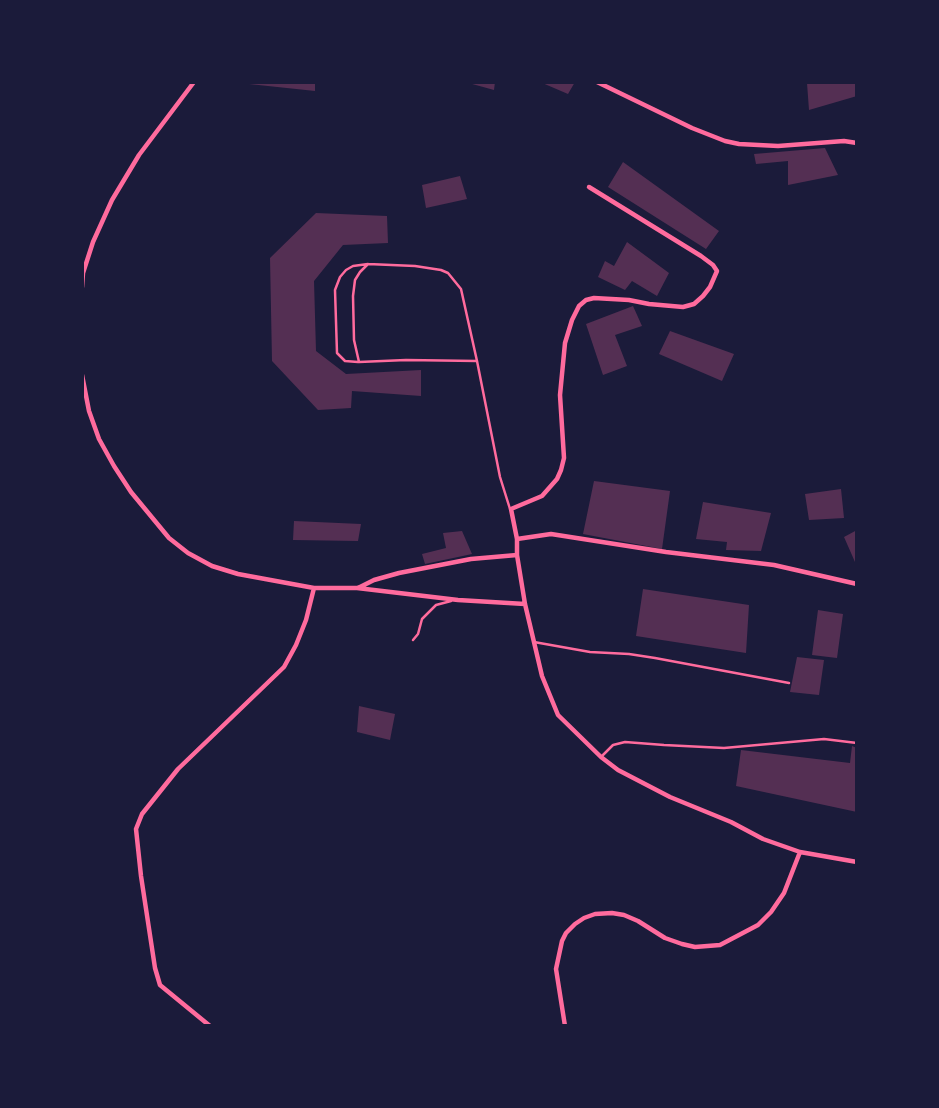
<!DOCTYPE html>
<style>
body{margin:0}
#map{position:relative;width:939px;height:1108px;overflow:hidden;background:#1b1b3a;font-family:"Titillium Web",sans-serif}
canvas{display:block}
.frame{position:absolute;inset:0;border:84px solid #1b1b3a;pointer-events:none}
</style>
<div id="map">
<canvas width="939" height="1108"></canvas>
<div class="frame"></div>
</div>
<script>
const context = document.querySelector('canvas').getContext('2d');
context.lineJoin = 'round';
function fillPath(path, color) {
  context.fillStyle = color;
  context.fill(path, 'evenodd');
}
function shape(rows) {
  const path = new Path2D();
  for (const r of rows) {
    path.moveTo(r[0], r[1]);
    for (let i = 2; i < r.length; i += 2) path.lineTo(r[i], r[i + 1]);
  }
  return path;
}
function trace(path, color, width, dash) {
  context.strokeStyle = color;
  context.lineWidth = width;
  context.lineCap = dash ? 'butt' : 'round';
  context.setLineDash(dash || []);
  context.stroke(path);
}
fillPath(shape([
 [249,82,315,82,315,91,249,84],
 [465,82,495,82,494,90],
 [540,82,575,82,568,94],
 [811,82,857,82,857,96,809,110,807,83],
 [825,148,838,175,788,185,788,161,756,164,754,154],
 [623,162,719,231,706,249,608,187],
 [460,176,467,199,426,208,422,185],
 [316,213,387,216,388,243,343,245,314,281,316,351,346,374,421,370,421,396,352,391,351,408,318,410,272,361,270,258],
 [627,242,669,273,657,296,632,281,625,290,598,277,605,261,614,266],
 [633,306,642,326,615,335,627,366,603,375,586,324],
 [670,331,734,354,722,381,659,354],
 [594,481,670,491,662,549,583,534],
 [841,489,844,518,809,520,805,494],
 [703,502,771,513,761,551,726,550,727,542,696,539],
 [294,521,361,524,358,541,293,540],
 [857,530,857,561,855,562,844,537],
 [462,531,472,554,425,564,422,554,446,548,443,533],
 [643,589,749,605,746,653,636,636],
 [818,610,843,614,837,658,812,655],
 [797,657,824,660,819,695,790,692],
 [359,706,395,714,390,740,357,732],
 [852,746,857,748,857,812,736,786,741,750,850,763]
]), '#542f53');
trace(shape([
 [477,361,406,360,359,362,354,340,353,296,355,280,360,272,368,264,415,266,441,270,448,273,461,289,477,361,500,477,510,509],
 [358,362,345,361,337,353,335,290,340,277,346,270,353,266,368,264],
 [413,640,418,634,422,619,436,605,451,601],
 [534,642,590,652,629,654,655,658,789,683],
 [601,757,613,745,625,742,664,745,724,748,824,739,857,743]
]), '#ff6b9d', 2.5);
trace(shape([
 [597,82,692,128,725,141,739,144,778,146,844,141,857,143],
 [589,187,701,256,713,265,717,271,710,287,703,296,694,304,683,307,649,304,629,300,594,298,586,300,579,306,572,320,565,343,560,395,564,458,561,470,557,479,542,496,511,509,517,539,517,555,525,604,542,676,558,715,601,757,618,770,670,797,731,822,763,839,800,852,857,862],
 [82,287,83,273,93,242,112,200,139,155,194,82],
 [82,375,89,411,99,439,114,466,131,492,169,538,188,553,212,566,238,574,314,588,357,588,458,600,525,604],
 [517,539,551,534,666,552,774,565,857,584],
 [358,588,374,580,399,573,471,559,517,555],
 [210,1026,160,985,155,968,141,876,136,829,142,814,178,769,284,667,296,645,306,620,314,588],
 [565,1026,556,969,562,941,566,933,575,924,584,918,595,914,612,913,624,915,638,921,665,938,682,944,695,947,720,945,758,925,771,912,784,893,800,852]
]), '#ff6b9d', 4.5);
</script>
